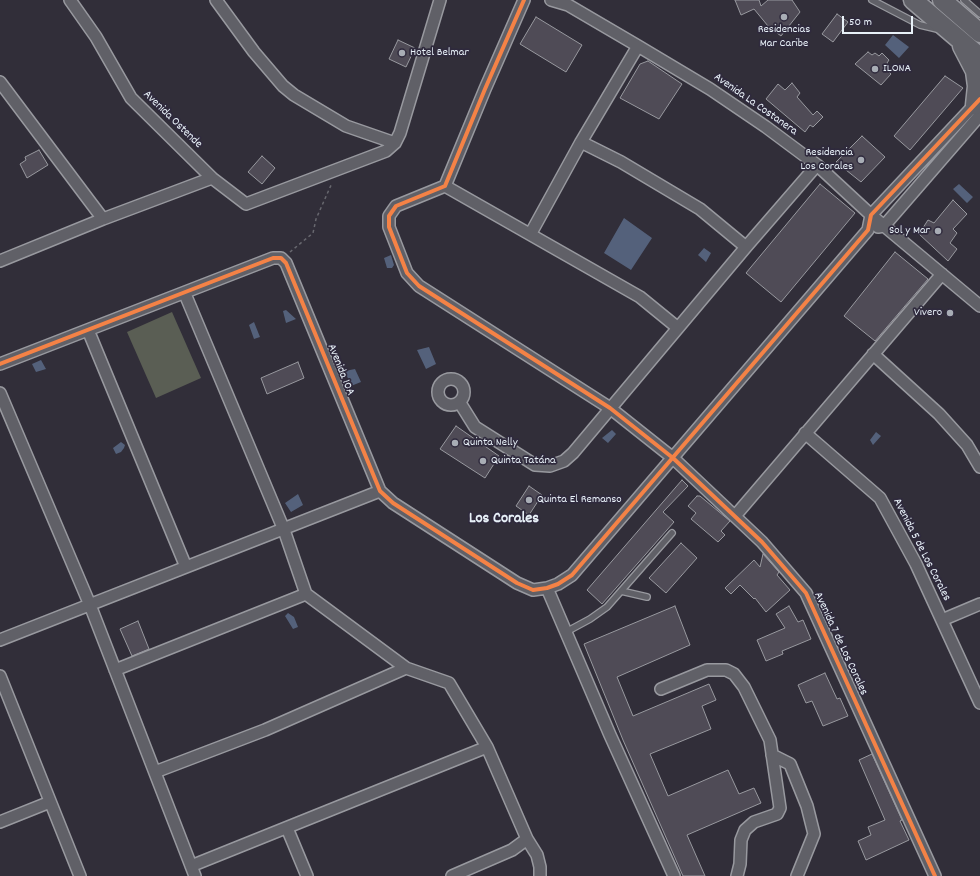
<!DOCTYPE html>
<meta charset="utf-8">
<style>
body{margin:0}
#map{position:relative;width:980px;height:876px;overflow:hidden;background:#312e39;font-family:Dekko,sans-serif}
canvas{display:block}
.scale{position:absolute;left:842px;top:16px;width:71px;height:18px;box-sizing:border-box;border:2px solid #e8f1f8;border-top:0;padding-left:5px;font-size:12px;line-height:14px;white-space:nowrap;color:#e8f1f8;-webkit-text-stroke:3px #2f2a3d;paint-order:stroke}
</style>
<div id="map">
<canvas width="980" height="876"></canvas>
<div class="scale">50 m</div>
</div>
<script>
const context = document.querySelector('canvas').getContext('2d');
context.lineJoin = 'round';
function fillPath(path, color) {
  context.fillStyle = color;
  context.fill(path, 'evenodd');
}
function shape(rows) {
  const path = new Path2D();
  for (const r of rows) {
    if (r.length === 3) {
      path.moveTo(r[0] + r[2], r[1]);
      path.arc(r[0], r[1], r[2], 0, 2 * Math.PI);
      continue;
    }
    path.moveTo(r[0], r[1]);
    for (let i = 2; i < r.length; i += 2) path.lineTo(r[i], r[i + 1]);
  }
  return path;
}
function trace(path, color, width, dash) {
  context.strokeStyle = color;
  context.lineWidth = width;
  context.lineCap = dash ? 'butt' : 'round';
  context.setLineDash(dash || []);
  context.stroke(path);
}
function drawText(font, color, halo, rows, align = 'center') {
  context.font = font + ' Dekko,sans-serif';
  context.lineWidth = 3.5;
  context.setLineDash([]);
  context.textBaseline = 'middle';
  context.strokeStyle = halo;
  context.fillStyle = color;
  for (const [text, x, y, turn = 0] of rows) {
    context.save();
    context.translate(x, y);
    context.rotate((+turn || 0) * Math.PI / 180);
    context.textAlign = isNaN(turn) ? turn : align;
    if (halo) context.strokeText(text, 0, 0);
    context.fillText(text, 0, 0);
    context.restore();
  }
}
fillPath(shape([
 [172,312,201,378,156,398,127,332]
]), '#5a5e54');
fillPath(shape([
 [893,35,909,47,899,58,885,45],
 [959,184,973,197,967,203,953,189],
 [624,218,652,238,631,270,604,253],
 [704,248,711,253,706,262,698,255],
 [391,255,394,265,392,268,387,268,384,258],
 [286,310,296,319,286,323,283,311],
 [254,322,260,337,254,339,249,325],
 [429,347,436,364,426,369,417,350],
 [41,360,46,369,36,372,32,364],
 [355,369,361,382,351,386,345,371],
 [612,430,616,434,608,443,602,438],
 [876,432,881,436,873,445,870,440],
 [121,442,125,445,124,448,121,452,116,454,113,448],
 [298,494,303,505,291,512,285,503],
 [288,613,294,617,298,627,293,629,285,616]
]), '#54617b');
const building = shape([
 [735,0,759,0,761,6,768,0,792,0,800,12,781,36,768,26,754,9,741,15,735,0],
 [837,14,848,22,833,42,822,34,837,14],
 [536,17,582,45,566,72,520,44,536,17],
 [398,40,415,48,406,67,389,59,398,40],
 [868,52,872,55,875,53,879,56,882,53,889,60,887,63,890,67,887,70,891,74,881,85,855,64,868,52],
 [648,61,682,84,659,119,620,98,640,64,648,61],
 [945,76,963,88,910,150,894,136,945,76],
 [792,83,800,93,797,97,813,115,817,111,823,117,813,127,810,125,805,132,766,99,778,84,785,90,792,83],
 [862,136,885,157,861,182,836,162,862,136],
 [39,150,48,165,27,178,20,164,26,160,25,157,39,150],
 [262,156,275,168,262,184,248,172,262,156],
 [820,184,855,213,781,302,746,273,820,184],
 [953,200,967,214,953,229,957,233,950,243,957,249,948,261,919,234,928,220,934,223,953,200],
 [895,252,928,279,875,341,844,316,895,252],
 [298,362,304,378,267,394,261,378,298,362],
 [456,426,499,456,485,478,440,449,456,426],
 [682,480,688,486,663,512,674,522,602,604,587,590,682,480],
 [529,486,542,495,529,515,516,506,529,486],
 [697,496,700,496,730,521,721,531,725,535,718,542,691,519,696,513,688,506,697,496],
 [681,543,697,558,666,593,649,578,681,543],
 [763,554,779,572,777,575,790,590,766,612,755,598,754,599,740,585,731,594,725,588,754,560,760,567,763,554],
 [675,606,690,645,617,677,633,716,709,684,716,700,702,706,711,729,650,754,668,796,728,770,739,794,754,788,761,803,687,835,705,876,683,876,623,740,584,644,675,606],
 [789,606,798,622,803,620,811,639,782,651,783,654,766,661,757,640,785,628,776,614,789,606],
 [138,621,149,649,132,656,120,629,138,621],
 [825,673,837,699,840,698,848,716,823,726,812,701,806,703,798,685,825,673],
 [872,754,902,820,900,821,909,840,866,860,858,841,871,835,868,827,885,820,859,760,872,754]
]);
fillPath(building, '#4f4b56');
trace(building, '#98999f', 1);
const service = shape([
 [872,0,920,25,937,29],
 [964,0,980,14],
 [621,591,647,597],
 [566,632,590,619,607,607,672,533]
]);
const minor = shape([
 [70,0,96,37,131,98,212,178,246,204,386,151,395,143,400,133,440,0],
 [216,0,254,52,283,86,294,95,346,126,395,143],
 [524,0,485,89,445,186,396,206,389,216,389,227,407,273,419,286,610,408,673,458,762,542,806,593,935,876],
 [551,0,568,5,638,46,710,89,766,127,817,165,871,215,980,306],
 [0,82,103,219],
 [581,142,621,162,700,209,746,247],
 [445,186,640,297,678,328],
 [878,227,884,226,980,115],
 [531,233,581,142,638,46],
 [0,261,103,219,212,178],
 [185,294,284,530,306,594,406,668,449,683,487,747,527,839,512,850,452,876],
 [88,330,186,567],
 [873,354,939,414,967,445,980,467],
 [0,364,273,258,281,258,286,263,380,491,393,503,517,583,533,590,547,588,558,584,572,575,868,230,871,215,979,100],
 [451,392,13],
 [0,393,90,605,195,876],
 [460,403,475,427,535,465,550,466,564,461,573,453,746,247,817,165],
 [805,433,880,498,916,564,980,703],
 [735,516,942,274],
 [547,588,610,735,674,876],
 [942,620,980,604],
 [0,640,380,491],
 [115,670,306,594],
 [0,676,80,876],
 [661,689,707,670,726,670,734,674,744,687,770,740,780,808,777,814,754,822,745,830,741,840,740,864,737,876],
 [772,755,790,764,807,806,814,834,797,876],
 [155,772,265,730,406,668],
 [0,822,50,802],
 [287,828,307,876],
 [527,839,537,855,540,867,540,876],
 [191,866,487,747]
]);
const primary = shape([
 [913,0,980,57],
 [942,0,980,33],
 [962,46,975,71,977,86,975,105]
]);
trace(service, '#98999f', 8);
trace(minor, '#98999f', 14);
trace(primary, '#98999f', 21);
trace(shape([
 [290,252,313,233,316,219,332,183]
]), '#68686f', 1.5, [3, 3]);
trace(service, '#606067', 5.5);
trace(minor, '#606067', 11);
trace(primary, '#606067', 18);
trace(shape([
 [524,0,485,89,445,186,396,206,389,216,389,227,407,273,419,286,610,408,673,458,762,542,806,593,935,876],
 [0,364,273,258,281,258,286,263,380,491,393,503,517,583,533,590,547,588,558,584,572,575,868,230,871,215,980,99]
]), '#f48246', 4);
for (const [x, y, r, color] of [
 [784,17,4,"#a8adb5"],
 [402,53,4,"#a8adb5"],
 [875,69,4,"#a8adb5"],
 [861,160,4,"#a8adb5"],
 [938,231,4,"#a8adb5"],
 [950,313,4,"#a8adb5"],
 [455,443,4,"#a8adb5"],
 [483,461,4,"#a8adb5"],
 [529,500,4,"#a8adb5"]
]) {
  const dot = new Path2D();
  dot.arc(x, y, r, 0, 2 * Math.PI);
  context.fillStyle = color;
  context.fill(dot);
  trace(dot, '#2f2a3d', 1.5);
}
drawText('12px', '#e8f1f8', '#2f2a3d', [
 ["Residencias",784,30,"center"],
 ["Mar Caribe",784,44,"center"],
 ["Hotel Belmar",410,53],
 ["ILONA",883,69],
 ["Residencia",853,153,"right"],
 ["Los Corales",853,167,"right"],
 ["Sol y Mar",930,231,"right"],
 ["Vivero",942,313,"right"],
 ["Quinta Nelly",463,443],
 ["Quinta Tatána",491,461],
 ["Quinta El Remanso",537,500]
], 'left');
drawText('12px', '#e8f1f8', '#2f2a3d', [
 ["Avenida La Costanera",755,105,35],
 ["Avenida Ostende",172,120,44],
 ["Avenida 10A",340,370,68],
 ["Avenida 5 de Los Corales",921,550,63],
 ["Avenida 7 de Los Corales",840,644,65]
]);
drawText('bold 16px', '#e8f1f8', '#2f2a3d', [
 ["Los Corales",504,520]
]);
</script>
